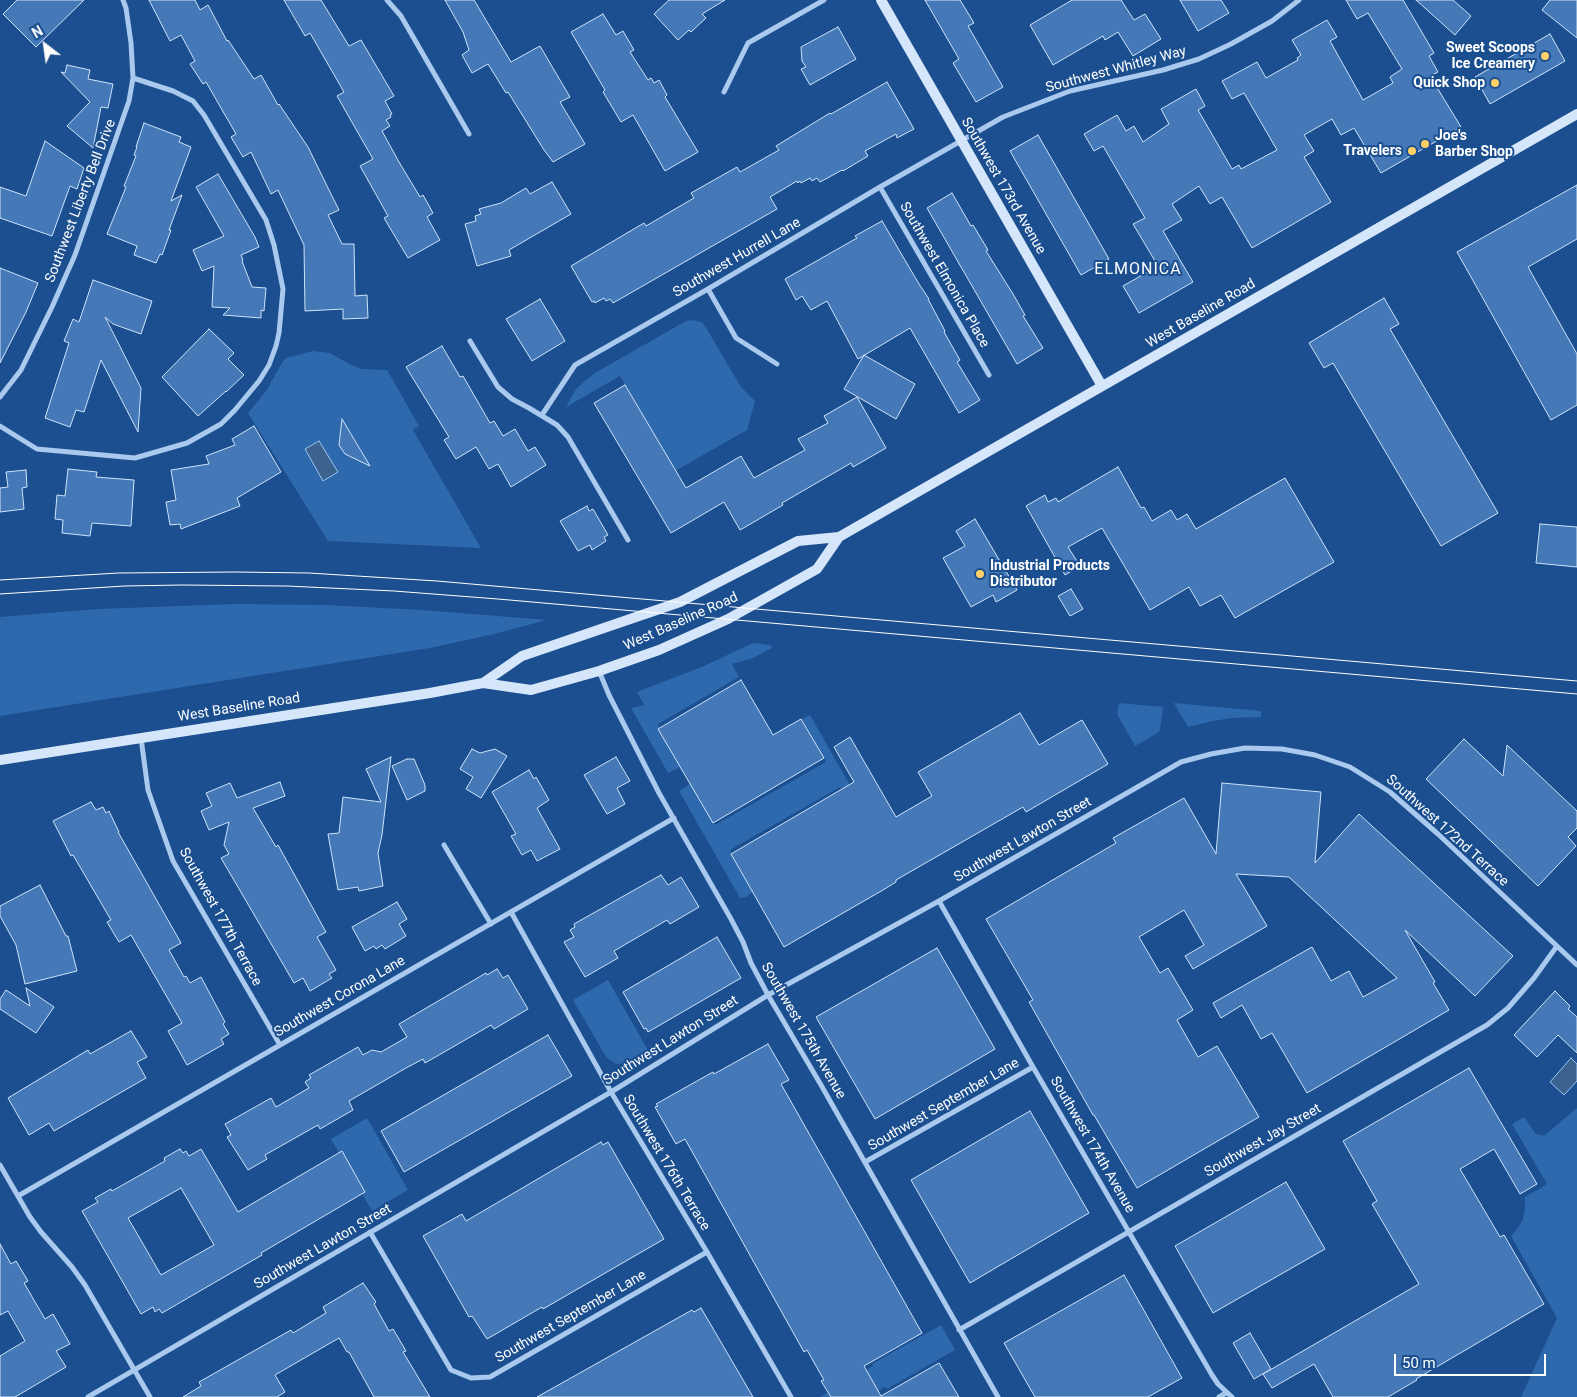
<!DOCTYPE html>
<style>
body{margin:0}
#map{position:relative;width:1577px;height:1397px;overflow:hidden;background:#1b4f8f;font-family:Roboto,sans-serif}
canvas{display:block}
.north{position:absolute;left:20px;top:20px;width:50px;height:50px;-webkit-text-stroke:4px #1b4f8f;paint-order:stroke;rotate:330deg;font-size:14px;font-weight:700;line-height:20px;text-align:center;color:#fff}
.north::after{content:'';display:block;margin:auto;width:18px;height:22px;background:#fff;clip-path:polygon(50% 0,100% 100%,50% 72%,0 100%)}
.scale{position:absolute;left:1394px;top:1354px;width:152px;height:22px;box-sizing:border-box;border:2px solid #fff;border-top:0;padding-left:6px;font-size:15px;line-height:18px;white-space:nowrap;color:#fff;-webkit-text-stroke:4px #1b4f8f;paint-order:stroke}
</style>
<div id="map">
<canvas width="1577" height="1397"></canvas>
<div class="north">N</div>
<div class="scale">50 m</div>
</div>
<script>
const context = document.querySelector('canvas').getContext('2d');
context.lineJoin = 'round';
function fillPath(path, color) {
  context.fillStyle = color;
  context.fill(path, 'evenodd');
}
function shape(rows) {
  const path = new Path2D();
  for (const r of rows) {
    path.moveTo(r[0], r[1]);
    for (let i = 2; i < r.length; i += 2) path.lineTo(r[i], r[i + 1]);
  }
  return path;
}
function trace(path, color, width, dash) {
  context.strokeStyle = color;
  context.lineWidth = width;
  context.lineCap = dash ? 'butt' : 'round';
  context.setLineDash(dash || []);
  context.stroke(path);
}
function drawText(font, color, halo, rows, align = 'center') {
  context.font = font + ' Roboto,sans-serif';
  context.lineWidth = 4;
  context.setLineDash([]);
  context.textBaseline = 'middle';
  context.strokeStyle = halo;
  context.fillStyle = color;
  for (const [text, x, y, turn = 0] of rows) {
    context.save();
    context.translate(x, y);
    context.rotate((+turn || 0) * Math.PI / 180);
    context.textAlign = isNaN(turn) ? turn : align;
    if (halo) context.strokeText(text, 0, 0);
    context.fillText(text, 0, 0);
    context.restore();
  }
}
fillPath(shape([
 [691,320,702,322,705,326,741,387,755,401,747,430,675,471,620,376,566,407,576,389,585,381,595,373,686,321],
 [313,351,330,353,351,365,361,369,387,370,419,426,413,430,481,548,328,541,248,413,266,391,283,361,286,358],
 [235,604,324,605,423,610,547,620,494,634,430,648,0,716,0,617,98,609],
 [753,643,771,645,772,648,753,658,732,664,739,677,658,724,682,766,668,773,631,708,644,705,637,692,704,666],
 [1119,703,1163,707,1160,730,1158,733,1135,746,1117,714],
 [1174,703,1261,711,1261,717,1232,718,1213,721,1188,727],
 [810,715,872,824,865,829,840,787,730,850,753,892,746,897,740,898,679,791,691,783,715,825,826,762,802,719],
 [608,980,649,1052,629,1063,616,1064,606,1057,573,1000],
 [1577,1108,1577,1397,1521,1397,1557,1318,1511,1236,1518,1228,1523,1219,1525,1208,1525,1197,1547,1184,1512,1124,1524,1117,1536,1134,1544,1136],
 [367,1118,408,1190,372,1211,331,1139],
 [941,1325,955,1350,887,1389,885,1387,867,1397,820,1397,873,1366,872,1364]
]), '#2e69ad');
const water = shape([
 [319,441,338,472,323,481,305,449,319,441],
 [1571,1058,1577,1064,1577,1081,1564,1095,1550,1082,1571,1058]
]);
fillPath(water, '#3c6290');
trace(water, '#9cc4f0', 1);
const building = shape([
 [17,0,84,0,36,47,3,14,17,0],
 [149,0,195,0,200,10,208,5,227,41,228,40,254,79,261,75,278,105,279,104,308,147,328,188,339,210,328,215,342,244,354,244,355,296,367,295,368,318,343,319,343,309,305,311,304,245,278,190,271,194,251,152,243,157,231,137,236,134,206,82,203,84,190,64,195,61,181,35,170,41,149,0],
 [284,0,321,0,349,46,361,40,394,96,385,101,392,114,390,115,391,117,386,120,390,126,382,131,399,162,420,197,423,195,433,213,427,217,440,240,408,258,384,218,388,216,360,166,373,159,337,96,344,92,310,33,305,36,284,0],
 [445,0,474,0,511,62,540,46,570,97,560,102,585,144,553,162,544,150,508,92,506,93,488,64,472,73,462,55,469,50,463,32,445,0],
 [669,0,725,0,702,14,706,18,691,32,689,30,678,40,654,14,669,0],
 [925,0,960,0,974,23,968,26,1003,87,976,102,953,63,959,59,925,0],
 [1072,0,1121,0,1134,20,1145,14,1161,39,1133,56,1118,32,1105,40,1103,36,1053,65,1030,25,1072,0],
 [1180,0,1221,0,1229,13,1198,31,1180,0],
 [1346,0,1403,0,1434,53,1429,56,1438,72,1430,76,1461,127,1381,173,1354,128,1341,135,1332,119,1304,135,1314,151,1304,157,1331,202,1252,248,1222,197,1210,204,1199,186,1172,204,1182,220,1163,231,1193,282,1139,313,1123,286,1158,266,1133,224,1145,218,1103,146,1094,151,1084,134,1117,115,1126,131,1134,126,1143,142,1169,124,1161,109,1196,89,1205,106,1198,110,1232,169,1239,165,1241,169,1277,150,1244,93,1232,99,1222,81,1257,62,1266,78,1298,60,1297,58,1301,55,1292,40,1327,20,1337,37,1330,41,1363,100,1393,83,1390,77,1402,69,1368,13,1357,19,1346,0],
 [1416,0,1453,0,1471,16,1455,35,1416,0],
 [1550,0,1577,0,1577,38,1542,10,1550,0],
 [603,14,616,35,623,31,634,50,630,52,648,80,651,78,654,83,659,80,667,95,665,97,698,152,665,171,633,115,621,122,603,92,605,90,571,32,603,14],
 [838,27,856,59,810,85,801,69,806,67,802,61,801,47,838,27],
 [1550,34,1565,61,1490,104,1475,77,1550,34],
 [67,65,90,70,88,79,113,84,108,108,101,107,93,148,67,126,90,102,61,72,65,73,67,65],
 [887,82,914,129,897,138,896,134,865,151,868,156,843,171,842,170,820,182,817,178,812,181,810,178,801,183,800,181,798,183,797,181,770,197,777,209,613,303,610,299,606,301,604,298,595,303,594,301,592,302,571,266,644,223,646,226,694,198,691,193,737,167,740,172,779,150,776,146,830,113,831,114,887,82],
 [144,123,181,137,179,142,191,147,171,201,182,195,169,230,171,230,162,255,160,254,156,263,134,255,137,246,107,234,126,187,124,186,136,156,134,155,137,147,136,147,144,123],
 [1038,135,1109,259,1081,275,1010,151,1038,135],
 [45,141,84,168,77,189,70,186,52,236,0,218,0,187,26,196,45,141],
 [218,174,255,237,259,247,241,255,243,260,242,261,252,287,266,288,264,311,261,310,261,318,223,315,230,308,212,307,214,266,202,271,193,250,224,236,196,187,218,174],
 [552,182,571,214,509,250,511,256,477,266,465,224,476,221,475,216,481,214,479,209,501,203,526,188,530,194,552,182],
 [1577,185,1577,239,1528,267,1577,354,1577,405,1551,420,1457,252,1577,185],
 [952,193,971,226,973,225,988,250,986,251,1013,294,1025,315,1023,316,1043,348,1017,364,927,208,952,193],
 [882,221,919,284,929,299,928,299,945,331,944,332,960,360,957,362,980,400,959,413,910,328,858,359,827,301,811,310,802,296,796,300,785,279,857,238,855,236,882,221],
 [0,268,38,283,26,312,0,363,0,268],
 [93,280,152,301,141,334,113,324,105,317,141,388,138,432,101,360,84,412,76,410,70,427,45,418,69,343,64,341,73,319,79,322,93,280],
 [1384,298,1399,324,1390,329,1498,513,1441,546,1333,363,1324,368,1309,343,1384,298],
 [540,299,565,341,532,361,506,319,540,299],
 [209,329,234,353,228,359,244,375,226,392,226,391,198,416,162,377,209,329],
 [442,346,460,377,463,376,490,423,494,421,503,436,515,429,528,451,535,447,546,465,511,487,498,464,489,469,476,447,456,459,444,440,449,437,406,367,442,346],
 [864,355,915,384,896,419,844,389,864,355],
 [625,385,686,488,741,456,754,478,805,450,798,439,828,423,824,416,857,397,886,448,853,467,851,463,782,503,783,505,740,530,724,502,671,533,594,403,625,385],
 [342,419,370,466,345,454,339,445,342,419],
 [254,426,281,472,237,498,240,506,181,529,180,524,170,525,166,502,176,500,171,470,209,464,206,456,235,445,232,439,254,426],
 [1118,467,1141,508,1144,507,1152,521,1171,510,1177,520,1187,514,1196,529,1285,478,1334,562,1235,618,1221,595,1200,606,1189,587,1150,610,1102,528,1068,547,1080,566,1065,575,1026,506,1045,495,1048,502,1056,498,1058,502,1118,467],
 [68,469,97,472,96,477,134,480,131,526,92,523,90,536,62,533,63,520,55,519,57,495,65,496,68,469],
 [26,470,27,487,22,488,24,509,0,512,0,488,8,487,6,472,26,470],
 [587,506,589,511,593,509,608,535,604,537,606,541,592,550,590,545,578,551,560,521,587,506],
 [975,519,1017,590,996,602,993,595,971,607,943,558,965,546,956,531,975,519],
 [1540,524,1577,527,1577,567,1536,563,1540,524],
 [1071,589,1083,609,1070,616,1058,596,1071,589],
 [741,680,773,735,801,719,824,758,713,823,658,729,741,680],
 [1020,713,1039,745,1082,720,1108,764,1026,812,1023,807,896,880,896,882,883,890,784,947,731,854,854,782,834,747,850,737,896,817,932,796,918,772,1020,713],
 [1464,739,1503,776,1507,745,1577,811,1577,828,1568,837,1576,846,1538,886,1426,779,1464,739],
 [472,749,480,753,495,749,507,756,481,798,466,789,473,777,460,769,472,749],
 [391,757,382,835,378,853,383,886,359,891,358,887,338,890,328,834,339,833,343,797,381,802,366,769,391,757],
 [616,757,630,781,617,788,625,804,607,814,584,775,616,757],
 [407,759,414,759,425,785,425,791,407,800,392,766,407,759],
 [529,770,534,779,536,777,549,800,537,808,560,849,537,861,531,850,522,855,511,836,516,834,492,792,529,770],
 [280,782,285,796,253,808,276,847,278,845,326,932,317,937,336,970,329,974,332,978,310,991,303,978,294,983,221,858,229,854,224,845,229,822,209,830,201,811,212,806,206,793,230,783,237,798,280,782],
 [1222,783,1321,792,1315,863,1359,814,1513,956,1475,996,1405,930,1435,982,1433,983,1449,1010,1307,1093,1272,1033,1261,1039,1242,1005,1221,1018,1213,1003,1312,947,1331,981,1349,971,1363,997,1397,978,1289,877,1236,874,1267,926,1193,969,1185,956,1204,945,1184,910,1139,937,1160,973,1168,968,1193,1010,1177,1020,1198,1057,1217,1046,1259,1117,1137,1188,1094,1115,1093,1115,1029,1002,1033,1000,986,919,1116,843,1113,838,1184,798,1216,854,1222,783],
 [91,802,96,810,103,807,106,813,109,811,119,832,118,832,181,943,169,950,184,977,186,976,190,983,201,977,225,1022,223,1024,229,1034,221,1039,224,1044,187,1065,168,1031,182,1023,131,935,119,942,107,922,111,920,73,855,71,856,53,821,91,802],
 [661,875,668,885,681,877,699,907,670,924,667,920,614,951,618,958,585,977,564,942,574,937,570,930,575,927,574,924,661,875],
 [40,885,66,936,68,936,77,971,25,984,16,945,0,916,0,906,40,885],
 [397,902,407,919,399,924,406,936,385,949,382,945,376,949,374,946,365,951,352,927,397,902],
 [717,937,741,978,648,1032,646,1028,644,1029,623,992,717,937],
 [937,948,995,1049,875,1119,816,1017,937,948],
 [497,969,503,978,508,975,528,1009,494,1029,491,1025,425,1063,423,1059,406,1068,349,1101,353,1110,320,1129,318,1125,265,1155,267,1159,248,1170,227,1137,231,1135,225,1124,271,1098,276,1107,309,1088,305,1082,311,1078,309,1075,358,1047,363,1055,372,1050,381,1052,407,1037,399,1024,486,973,487,975,497,969],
 [26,988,54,1007,36,1033,0,1009,0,999,6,990,30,1006,26,988],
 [1555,991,1570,1006,1568,1009,1577,1017,1577,1053,1558,1035,1537,1057,1514,1035,1555,991],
 [131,1031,147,1057,137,1062,146,1078,54,1131,49,1123,29,1135,8,1098,88,1050,90,1054,131,1031],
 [548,1035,572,1076,404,1172,381,1131,548,1035],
 [768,1044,789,1080,781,1084,922,1333,864,1366,881,1396,939,1363,959,1397,831,1397,821,1381,824,1380,807,1350,804,1352,685,1139,676,1144,655,1107,658,1106,656,1104,713,1072,714,1074,768,1044],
 [1469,1068,1537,1184,1520,1194,1494,1149,1460,1169,1500,1237,1504,1235,1544,1304,1416,1379,1417,1380,1388,1397,1333,1397,1314,1364,1272,1388,1263,1374,1419,1284,1372,1204,1377,1201,1343,1141,1469,1068],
 [1030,1111,1089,1213,970,1283,911,1180,1030,1111],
 [601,1142,603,1145,608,1142,664,1239,543,1309,542,1307,487,1339,472,1316,469,1317,423,1236,462,1214,466,1221,601,1142],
 [180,1149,183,1153,186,1151,189,1156,201,1149,238,1212,342,1151,365,1192,261,1253,262,1255,162,1313,159,1309,155,1312,153,1307,141,1314,82,1211,98,1202,95,1198,111,1189,112,1191,165,1161,164,1158,180,1149],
 [181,1188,214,1245,161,1275,128,1218,181,1188],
 [1286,1182,1325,1249,1213,1313,1175,1246,1286,1182],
 [0,1244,11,1264,16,1261,28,1281,24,1283,45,1319,53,1314,70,1344,56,1351,66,1367,15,1397,0,1397,0,1356,25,1341,8,1311,0,1315,0,1244],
 [1124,1275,1182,1378,1148,1397,1035,1397,1004,1343,1124,1275],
 [363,1283,376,1302,374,1304,389,1331,393,1329,406,1351,403,1352,430,1397,374,1397,349,1352,347,1352,339,1338,275,1375,285,1392,277,1397,183,1397,201,1386,199,1382,291,1330,293,1333,326,1313,323,1307,363,1283],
 [701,1308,753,1397,537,1397,692,1310,694,1312,701,1308],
 [1250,1333,1271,1369,1254,1379,1233,1343,1250,1333]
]);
fillPath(building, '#4478b7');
trace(building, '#cfe3fa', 1);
trace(shape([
 [387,0,401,16,469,134],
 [724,92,748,43,824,0],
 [880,187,989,375],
 [708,289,736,338,777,364],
 [470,341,498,387,512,399,529,408,557,425,568,437,628,540],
 [0,397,21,370,52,307,75,255,129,101,133,78,131,43,126,8,123,0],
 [542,415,575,365,708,289,880,187,1003,117,1070,91,1163,70,1199,59,1231,44,1272,21,1299,0],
 [0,426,37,449,135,458,187,443,221,424,235,410,259,381,269,365,276,346,279,333,283,289,274,245,266,220,204,115,193,101,173,91,133,78],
 [599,671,609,695,659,793,731,919,743,942,751,963,768,995,821,1085,998,1397],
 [141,738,148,790,173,861,280,1045],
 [444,845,491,924],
 [939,901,1033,1067,1212,1375,1218,1384,1232,1397],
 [511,912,611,1092,707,1252,791,1397],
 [865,1162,1033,1067],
 [0,1165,30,1217,41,1232,72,1267,85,1285,150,1397],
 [18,1196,674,818],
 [370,1232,451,1370,471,1378,490,1377,707,1252],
 [959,1330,1487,1025,1508,1008,1534,978,1557,946],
 [88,1397,611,1092,768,995,939,901,1181,762,1211,754,1245,748,1282,749,1315,755,1350,767,1390,792,1438,834,1577,965],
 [1219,1397,1226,1393]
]), '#a9c9ee', 5);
trace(shape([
 [881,0,1102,386],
 [483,683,522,656,680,602,798,541,839,537,1577,114],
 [0,760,430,693,483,683,531,690,599,671,659,650,728,619,817,569,839,537]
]), '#d6e6fa', 10);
trace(shape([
 [0,580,118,573,235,572,309,573,437,581,1577,681],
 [0,594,124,586,182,585,287,586,394,591,498,599,1577,694]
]), '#fff', 1);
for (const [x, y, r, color] of [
 [1545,56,5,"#ffd166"],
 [1495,83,5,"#ffd166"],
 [1425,144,5,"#ffd166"],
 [1412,151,5,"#ffd166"],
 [980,574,5,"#ffd166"]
]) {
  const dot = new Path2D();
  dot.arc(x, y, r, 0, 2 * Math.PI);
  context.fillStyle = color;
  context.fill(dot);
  trace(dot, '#1b4f8f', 2);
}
drawText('bold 14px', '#fff', '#1b4f8f', [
 ["Sweet Scoops",1535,48],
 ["Ice Creamery",1535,64],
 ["Quick Shop",1485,83],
 ["Joe's",1435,136,"left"],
 ["Barber Shop",1435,152,"left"],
 ["Travelers",1402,151],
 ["Industrial Products",990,566,"left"],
 ["Distributor",990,582,"left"]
], 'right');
drawText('14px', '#fff', '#1b4f8f', [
 ["Southwest Whitley Way",1116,70,-15],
 ["Southwest 173rd Avenue",1003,186,60],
 ["Southwest Liberty Bell Drive",81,201,-69],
 ["Southwest Hurrell Lane",737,258,-30],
 ["Southwest Elmonica Place",944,275,60],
 ["West Baseline Road",1201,314,-30],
 ["West Baseline Road",681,622,-24],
 ["West Baseline Road",239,708,-9],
 ["Southwest 172nd Terrace",1447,831,42],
 ["Southwest Lawton Street",1023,840,-30],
 ["Southwest 177th Terrace",220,917,61],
 ["Southwest Corona Lane",340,997,-30],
 ["Southwest 175th Avenue",803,1031,60],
 ["Southwest Lawton Street",671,1041,-32],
 ["Southwest September Lane",944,1105,-30],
 ["Southwest Jay Street",1263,1141,-30],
 ["Southwest 174th Avenue",1092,1145,60],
 ["Southwest 176th Terrace",666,1163,59],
 ["Southwest Lawton Street",323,1247,-30],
 ["Southwest September Lane",571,1317,-30]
]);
context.letterSpacing = '1px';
drawText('16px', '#fff', '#1b4f8f', [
 ["ELMONICA",1138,270]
]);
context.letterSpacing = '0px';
</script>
